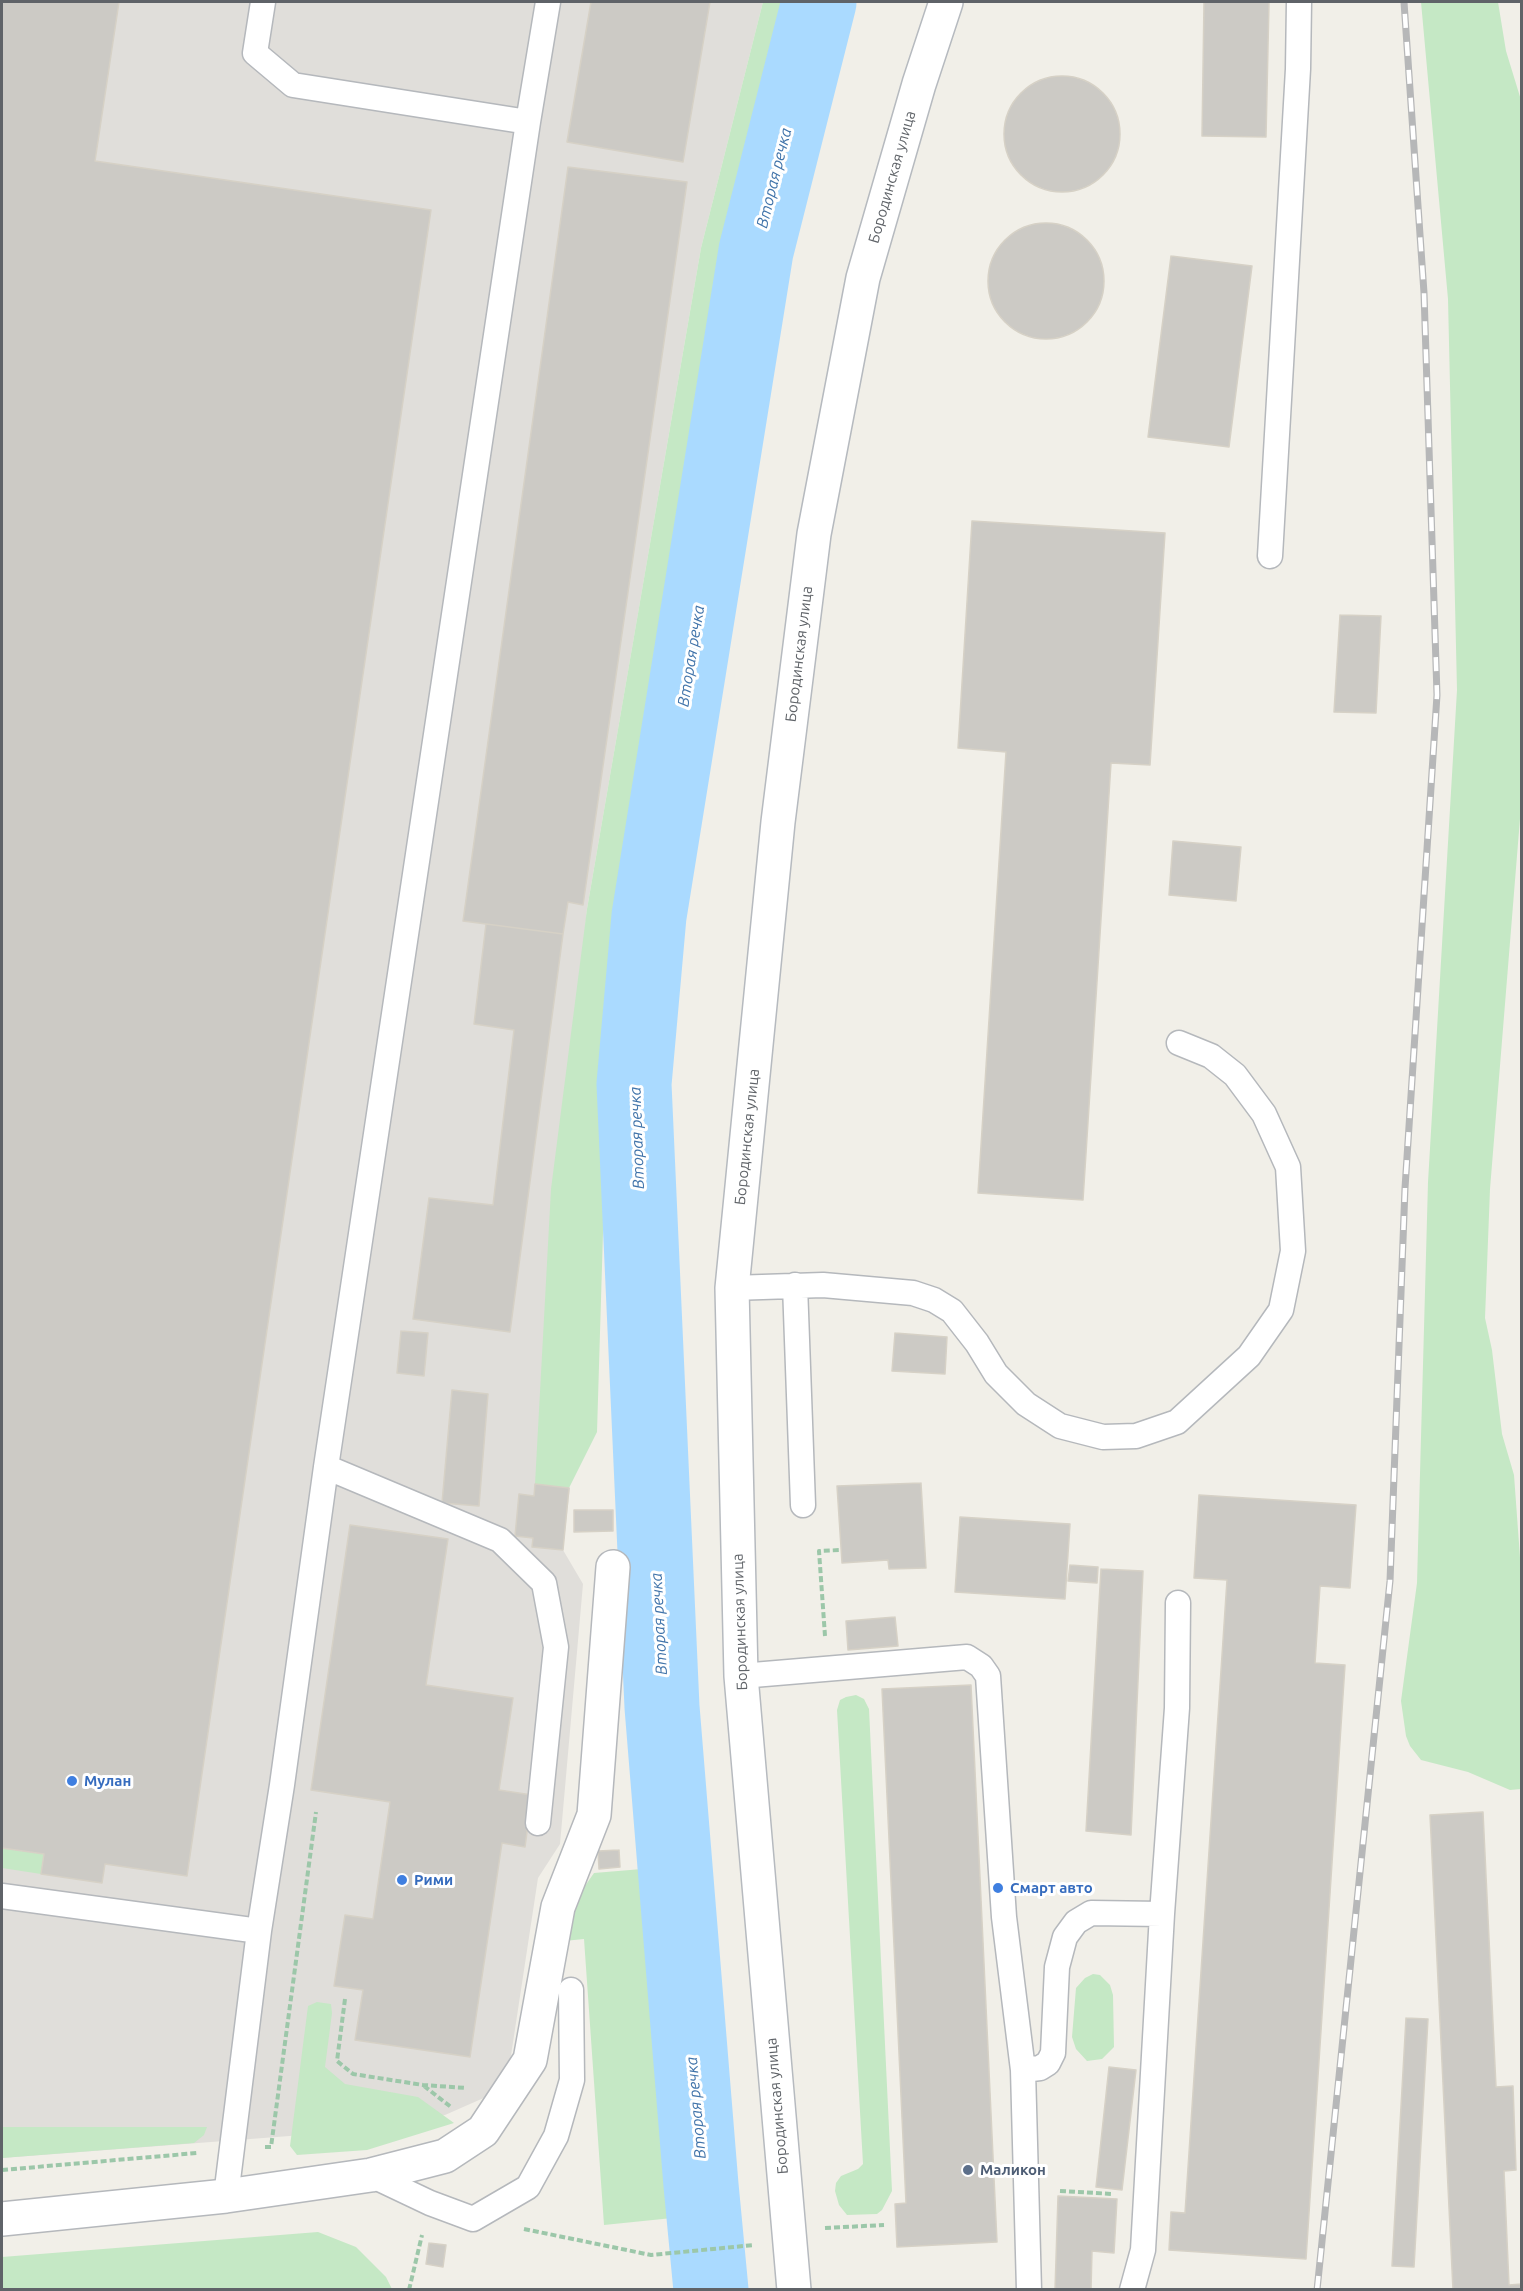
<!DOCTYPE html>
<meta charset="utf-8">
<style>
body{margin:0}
#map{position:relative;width:1523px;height:2291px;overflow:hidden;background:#f1efe8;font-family:Ubuntu,sans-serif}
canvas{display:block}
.frame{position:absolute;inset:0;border:3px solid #5f6368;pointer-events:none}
</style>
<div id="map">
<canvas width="1523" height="2291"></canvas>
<div class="frame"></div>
</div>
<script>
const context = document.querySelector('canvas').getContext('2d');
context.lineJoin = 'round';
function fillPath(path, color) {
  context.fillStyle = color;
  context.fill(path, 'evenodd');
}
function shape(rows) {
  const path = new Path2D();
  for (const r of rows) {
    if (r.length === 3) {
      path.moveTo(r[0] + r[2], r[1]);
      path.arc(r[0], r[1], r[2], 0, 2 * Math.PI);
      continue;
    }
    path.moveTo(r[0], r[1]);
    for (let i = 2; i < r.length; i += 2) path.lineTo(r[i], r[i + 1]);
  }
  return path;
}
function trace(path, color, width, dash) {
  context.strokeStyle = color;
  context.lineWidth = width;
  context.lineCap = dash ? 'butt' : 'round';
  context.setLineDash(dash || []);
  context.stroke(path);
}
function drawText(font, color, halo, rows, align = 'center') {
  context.font = font + ' Ubuntu,sans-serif';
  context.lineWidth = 6;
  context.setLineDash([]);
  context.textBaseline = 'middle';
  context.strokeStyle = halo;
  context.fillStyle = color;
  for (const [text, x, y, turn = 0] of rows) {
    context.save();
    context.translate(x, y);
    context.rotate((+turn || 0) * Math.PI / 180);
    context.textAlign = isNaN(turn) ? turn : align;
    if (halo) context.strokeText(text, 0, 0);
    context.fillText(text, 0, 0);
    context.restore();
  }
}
fillPath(shape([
 [2,2,763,2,701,248,587,909,536,1484,570,1488,563,1550,583,1584,560,1844,538,1878,510,2062,495,2093,445,2115,394,2128,2,2158]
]), '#e0deda');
fillPath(shape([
 [763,2,793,2,733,235,624,920,607,1100,597,1432,569,1488,535,1484,551,1189,587,909,701,248],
 [1421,2,1498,2,1506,51,1521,100,1522,794,1490,1189,1485,1318,1492,1350,1502,1434,1514,1475,1521,1571,1521,1789,1510,1790,1468,1772,1421,1760,1410,1746,1406,1736,1401,1701,1417,1583,1428,1182,1457,690,1448,299],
 [856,1695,864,1699,869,1709,892,2191,882,2210,877,2214,847,2215,839,2205,835,2191,836,2183,841,2176,858,2169,863,2164,837,1710,840,1700,846,1697],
 [2,1848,44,1854,41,1874,2,1868],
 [654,1868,703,1891,731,2212,604,2225,584,1939,564,1941,580,1893,594,1873],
 [1093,1974,1100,1975,1110,1985,1113,1995,1114,2047,1102,2059,1087,2061,1076,2049,1072,2037,1076,1988,1085,1978],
 [317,2002,331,2004,332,2013,325,2067,345,2084,418,2097,454,2123,367,2150,297,2155,290,2146,308,2006],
 [2,2127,207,2127,204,2135,194,2143,2,2158],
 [318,2232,356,2247,386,2277,392,2289,2,2289,2,2257]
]), '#c5e8c5');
trace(shape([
 [711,2290,701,2185,662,1707,634,1084,649,916,756,251,819,2]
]), '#aadaff', 75);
const building = shape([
 [2,2,119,2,95,161,431,210,187,1876,105,1864,102,1883,41,1874,44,1854,2,1848,2,2],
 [591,2,710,2,683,162,567,142,591,2],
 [1204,2,1269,2,1266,137,1202,136,1204,2],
 [1062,134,58],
 [568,167,687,182,583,905,568,902,563,934,463,921,568,167],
 [1046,281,58],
 [1171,256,1252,266,1229,447,1148,437,1171,256],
 [972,521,1165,533,1150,765,1111,763,1083,1200,978,1193,1006,752,958,748,972,521],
 [1340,615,1381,616,1376,713,1334,712,1340,615],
 [1173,841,1241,847,1236,901,1169,895,1173,841],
 [486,924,563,934,510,1332,413,1319,429,1198,493,1205,514,1030,474,1024,486,924],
 [401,1331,428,1333,424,1376,397,1373,401,1331],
 [895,1333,947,1337,945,1374,892,1371,895,1333],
 [452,1390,488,1394,479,1506,442,1503,452,1390],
 [921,1483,926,1568,889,1569,888,1560,842,1563,837,1486,921,1483],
 [535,1484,569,1488,563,1550,532,1547,533,1538,515,1536,519,1494,534,1496,535,1484],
 [1199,1495,1356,1505,1350,1588,1320,1586,1315,1663,1345,1665,1306,2259,1169,2250,1171,2212,1185,2213,1227,1580,1194,1578,1199,1495],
 [574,1510,613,1510,613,1531,574,1532,574,1510],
 [960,1517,1070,1524,1065,1599,955,1592,960,1517],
 [350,1525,448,1539,426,1685,513,1698,499,1790,532,1795,525,1847,502,1843,470,2057,355,2040,363,1990,334,1986,345,1915,373,1919,390,1802,311,1790,350,1525],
 [1070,1565,1098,1567,1097,1583,1068,1581,1070,1565],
 [1101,1569,1143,1571,1131,1835,1086,1831,1101,1569],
 [895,1617,898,1646,848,1650,846,1621,895,1617],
 [971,1685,997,2242,897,2247,895,2204,906,2203,882,1689,971,1685],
 [1483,1812,1496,2087,1513,2086,1516,2170,1504,2171,1509,2285,1522,2284,1522,2290,1453,2290,1430,1815,1483,1812],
 [619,1850,620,1867,599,1869,598,1851,619,1850],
 [1406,2018,1428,2019,1414,2267,1392,2266,1406,2018],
 [1109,2067,1136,2070,1122,2190,1096,2187,1109,2067],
 [1058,2196,1117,2199,1114,2253,1092,2251,1091,2290,1055,2290,1058,2196],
 [429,2243,446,2245,443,2267,426,2264,429,2243]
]);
fillPath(building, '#cccac5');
trace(building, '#d6d1c6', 1.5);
const lane = shape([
 [263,2,255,53,293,85,528,122],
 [1270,556,1298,69,1299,2],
 [795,1285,803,1505],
 [732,1288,823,1285,913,1293,934,1300,952,1311,977,1343,996,1374,1026,1404,1060,1426,1103,1437,1136,1436,1177,1422,1249,1356,1281,1310,1293,1251,1288,1167,1264,1114,1235,1075,1211,1056,1179,1043],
 [326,1467,500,1540,544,1583,556,1647,538,1823],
 [741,1676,967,1657,981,1666,988,1676,1004,1917,1023,2070],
 [2,1896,259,1931],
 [1162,1914,1177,1708,1178,1603],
 [371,2175,430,2203,473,2219,528,2187,556,2136,572,2080,571,1990],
 [226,2196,259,1931,282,1785,326,1467,528,122,548,2],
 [1029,2290,1023,2070,1040,2068,1048,2063,1053,2053,1057,1967,1065,1937,1076,1922,1091,1913,1162,1914,1143,2250,1132,2290]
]);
const street = shape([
 [2,2219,226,2196,371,2175,445,2156,483,2131,530,2060,558,1907,594,1815,613,1567]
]);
const secondary = shape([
 [794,2290,741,1676,732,1288,778,822,814,534,863,278,919,84,946,2]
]);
trace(lane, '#b5b8bc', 27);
trace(street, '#b5b8bc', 36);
trace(secondary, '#b6babf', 36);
trace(shape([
 [825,1636,819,1551,841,1550],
 [345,1999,337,2061,353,2074,423,2085,466,2088],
 [424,2086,451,2107],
 [265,2147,271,2147,316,1812],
 [2,2170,197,2153],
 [1060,2191,1113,2194],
 [825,2228,884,2225],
 [524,2229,651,2255,754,2245],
 [409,2290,422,2235]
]), '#9cc7a9', 4, [6, 3]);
trace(lane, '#fff', 24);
trace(street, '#fff', 33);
trace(secondary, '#fff', 33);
const rail = shape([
 [1317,2290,1390,1581,1405,1188,1437,695,1424,293,1404,2]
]);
trace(rail, '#b6b7b8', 7);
trace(rail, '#fff', 4.5, [14]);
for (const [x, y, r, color] of [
 [72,1781,6,"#3f7fe0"],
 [402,1880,6,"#3f7fe0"],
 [998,1888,6,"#3f7fe0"],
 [968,2170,6,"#5c6f8a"]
]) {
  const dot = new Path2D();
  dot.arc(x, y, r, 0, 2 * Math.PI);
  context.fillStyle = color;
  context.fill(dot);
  trace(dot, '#fff', 2);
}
drawText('15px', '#5f6368', '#fff', [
 ["Бородинская улица",892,177,-74],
 ["Бородинская улица",799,654,-83],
 ["Бородинская улица",747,1137,-84],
 ["Бородинская улица",740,1622,-92],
 ["Бородинская улица",777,2106,-95]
]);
drawText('bold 15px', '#366cbe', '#fff', [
 ["Мулан",84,1781],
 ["Рими",414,1880],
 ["Смарт авто",1010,1888]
], 'left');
drawText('bold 15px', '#4e5e75', '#fff', [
 ["Маликон",980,2170]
], 'left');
drawText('italic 16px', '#4174aa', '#fff', [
 ["Вторая речка",774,178,-76],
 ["Вторая речка",691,656,-81],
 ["Вторая речка",637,1138,-92],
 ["Вторая речка",659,1624,-93],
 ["Вторая речка",696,2108,-95]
]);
</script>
